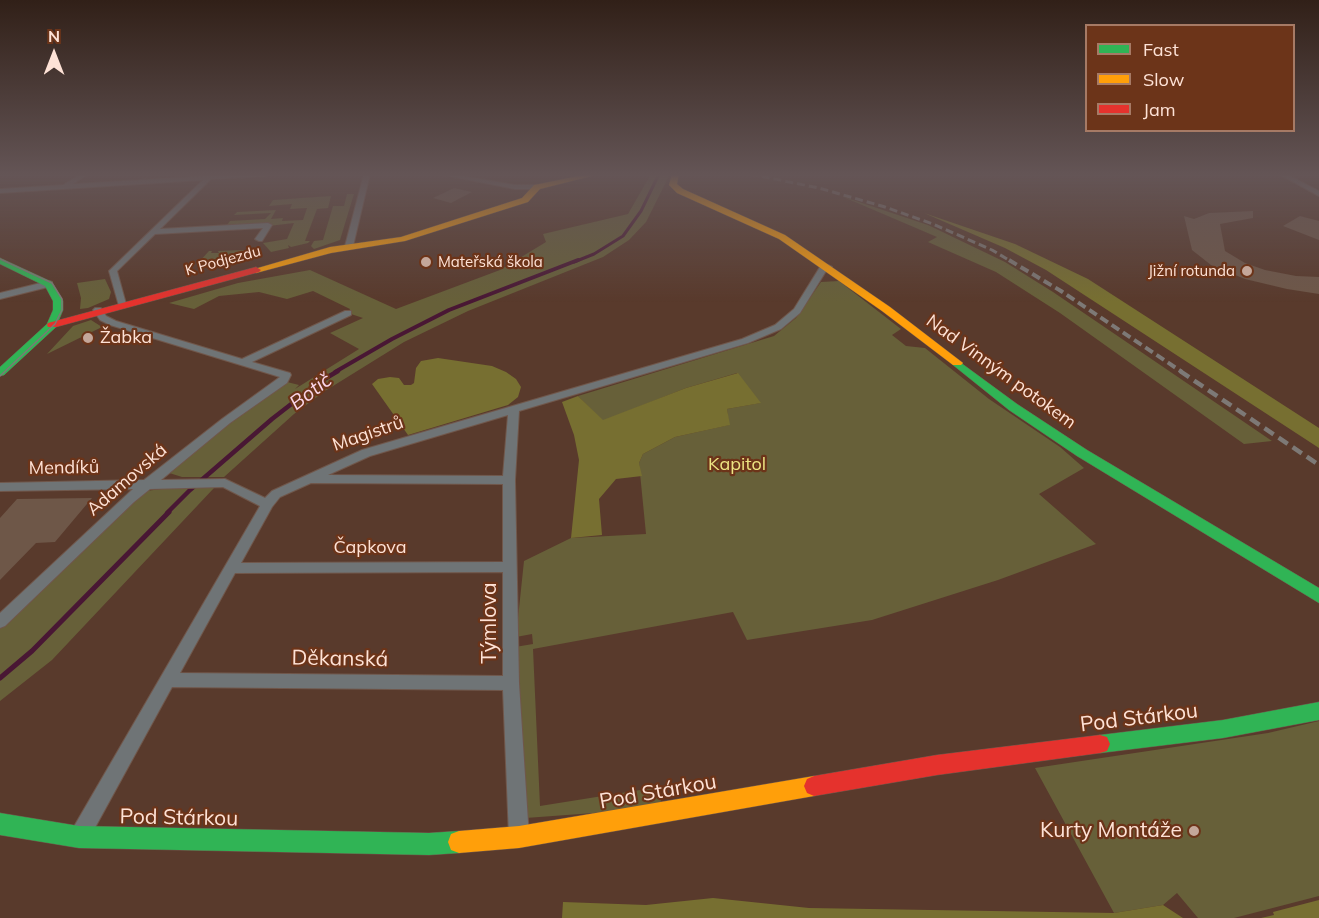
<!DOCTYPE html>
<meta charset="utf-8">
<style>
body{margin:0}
#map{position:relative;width:1319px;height:918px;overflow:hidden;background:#593a2c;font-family:Mulish,sans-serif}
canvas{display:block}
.legend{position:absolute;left:1085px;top:24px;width:210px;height:108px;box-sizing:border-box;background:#6c3419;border:2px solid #a67a65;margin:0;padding:8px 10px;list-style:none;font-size:18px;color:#fee2d6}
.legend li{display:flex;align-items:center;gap:12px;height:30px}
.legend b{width:30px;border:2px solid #a67a65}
.north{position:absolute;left:24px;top:24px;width:60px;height:60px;-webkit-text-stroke:4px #6c3419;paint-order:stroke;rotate:0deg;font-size:16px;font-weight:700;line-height:24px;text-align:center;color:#fee2d6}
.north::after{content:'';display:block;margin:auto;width:21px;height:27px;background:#fee2d6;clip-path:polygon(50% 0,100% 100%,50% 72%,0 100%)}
</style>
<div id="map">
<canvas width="1319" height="918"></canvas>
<ul class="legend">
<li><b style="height:8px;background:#30b455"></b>Fast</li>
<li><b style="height:8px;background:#ff9f0a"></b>Slow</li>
<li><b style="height:8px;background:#e5322d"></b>Jam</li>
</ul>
<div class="north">N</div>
</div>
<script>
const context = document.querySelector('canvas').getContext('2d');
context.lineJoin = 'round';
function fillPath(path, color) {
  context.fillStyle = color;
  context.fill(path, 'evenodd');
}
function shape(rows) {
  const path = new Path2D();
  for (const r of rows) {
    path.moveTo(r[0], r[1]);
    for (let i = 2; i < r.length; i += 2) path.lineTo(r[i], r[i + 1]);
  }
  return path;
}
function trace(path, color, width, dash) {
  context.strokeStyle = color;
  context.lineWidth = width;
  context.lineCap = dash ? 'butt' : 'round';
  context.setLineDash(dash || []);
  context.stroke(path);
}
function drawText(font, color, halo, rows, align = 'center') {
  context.font = font + ' Mulish,sans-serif';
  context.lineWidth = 4.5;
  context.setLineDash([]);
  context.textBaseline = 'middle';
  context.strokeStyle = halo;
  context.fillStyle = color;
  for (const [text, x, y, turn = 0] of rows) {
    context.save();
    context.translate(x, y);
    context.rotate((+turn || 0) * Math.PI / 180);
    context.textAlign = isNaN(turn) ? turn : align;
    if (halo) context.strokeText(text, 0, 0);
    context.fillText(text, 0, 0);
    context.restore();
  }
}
fillPath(shape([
 [651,174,670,174,646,222,629,240,603,257,468,311,404,342,325,391,294,414,224,477,182,477,163,471,283,381,299,385,295,389,359,349,330,333,363,318,348,313,350,309,313,291,287,299,259,292,219,296,194,309,169,303,238,283,310,270,396,309,500,270,546,242,543,234,628,214],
 [347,194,354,194,340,240,314,249,311,246,314,241,323,240,333,206,344,206],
 [331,196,328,208,317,209,305,241,310,241,308,243,291,247,288,245,289,248,271,252,263,243,287,239,294,223,260,227,262,223,227,225,230,221,265,219,271,213,234,215,237,212,276,210,271,219,283,218,282,221,303,220,307,208,290,209,292,204,269,206,273,200],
 [841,196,928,225,1005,262,1053,292,1272,441,1244,444,1060,313,996,272,928,242,937,237],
 [243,250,247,254,201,265,199,262,209,251,212,251,211,253,219,253,218,251],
 [105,279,111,292,109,299,88,308,80,309,81,298,77,283],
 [839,281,901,329,892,335,906,346,925,348,989,399,1060,447,1084,468,1039,494,1096,544,998,580,872,620,747,640,733,612,533,649,540,806,659,787,662,808,512,819,515,647,533,644,532,634,516,637,524,561,571,538,646,534,639,463,643,454,675,437,729,425,727,409,760,403,737,373,686,388,603,421,578,396,774,336,796,318,821,282],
 [91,320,102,327,47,354,73,326],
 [169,488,214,488,52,660,0,701,0,622,138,492],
 [1319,721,1319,896,1234,918,1198,918,1177,893,1163,905,1114,913,1035,768,1268,733]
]), '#676039');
fillPath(shape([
 [924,213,1015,244,1088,279,1319,428,1319,448,1046,270,1005,248],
 [438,358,492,366,506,372,516,379,521,387,518,397,508,405,408,435,372,384,378,379,390,377,399,378,404,385,411,385,414,383,416,368,421,361],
 [738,373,761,403,727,409,730,425,675,437,643,454,639,463,642,476,616,479,599,499,602,535,571,538,579,460,574,435,562,402,578,396,603,420,686,388],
 [713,898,809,908,1114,913,1163,905,1183,918,562,918,563,902,646,905],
 [1319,900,1319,918,1261,918,1274,915,1273,912]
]), '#776f31');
trace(shape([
 [574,262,594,254,623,236,641,211,659,174]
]), '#491734', 3);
trace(shape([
 [335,372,392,339,449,310,578,260]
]), '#491734', 4);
trace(shape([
 [167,513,190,490,272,419,321,381,338,371]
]), '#491734', 4.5);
trace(shape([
 [0,678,32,651,169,512]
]), '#491734', 5);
fillPath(shape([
 [454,188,472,192,451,203,433,198],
 [1253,211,1253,218,1220,224,1225,251,1245,263,1265,270,1296,276,1319,277,1319,294,1287,289,1245,279,1211,265,1192,250,1184,216,1194,219,1209,213],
 [1300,216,1319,221,1319,240,1283,226],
 [92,498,55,542,36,543,0,580,0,518,17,499]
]), '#6e5748');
const street = shape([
 [81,174,88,174,73,184,208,176,210,174,215,175,268,174,265,176,211,179,160,229,268,223,272,225,262,241,259,241,255,239,263,228,155,234,117,271,126,304,125,306,119,306,109,271,203,180,0,193,0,189,63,185,81,174],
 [364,174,370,174,353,246,349,248,345,246,364,174],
 [439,174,450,174,515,185,537,185,540,187,537,189,515,189,439,174],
 [1279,174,1286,174,1319,191,1319,196,1279,174],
 [828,265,832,267,826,271,800,313,781,329,748,343,519,411,515,480,519,683,529,837,526,844,519,847,512,844,509,837,503,690,172,687,86,844,79,847,72,844,69,837,72,830,260,506,223,487,150,489,134,502,5,626,0,628,0,613,133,489,0,491,0,483,144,480,222,419,280,377,110,325,100,320,93,310,95,308,101,308,106,316,116,321,242,359,345,311,351,311,351,315,252,362,290,373,291,375,287,383,230,423,161,480,225,479,265,498,272,491,362,450,742,339,775,325,794,309,820,267,828,265],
 [508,415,503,476,328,475,370,456,508,415],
 [311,483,503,484,503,562,241,563,272,507,280,497,311,483],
 [503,572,503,676,180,673,235,573,503,572],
 [49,281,52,282,52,286,0,299,0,293,49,281]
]);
const fast = shape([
 [0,258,52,282,63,301,63,310,56,327,4,375,0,376,0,367,47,324,53,310,53,301,45,286,0,264,0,258],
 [957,360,1017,404,1087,450,1319,588,1319,603,1077,456,1009,410,953,365,951,363,957,360],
 [1319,702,1319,720,1223,738,1100,753,1093,751,1090,744,1093,737,1100,735,1223,720,1319,702],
 [0,813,79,826,429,833,459,831,467,834,470,842,467,850,459,853,429,855,79,848,0,835,0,813]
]);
const slow = shape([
 [588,174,600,174,540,189,528,202,405,241,331,253,256,273,251,270,330,247,401,237,522,198,534,185,588,174],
 [672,174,679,174,677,184,683,189,785,235,890,307,963,363,961,365,953,365,882,311,779,239,677,193,669,185,672,174],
 [814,776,821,779,824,786,821,793,814,796,519,848,459,853,451,850,448,842,451,834,459,831,519,826,814,776]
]);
const jam = shape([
 [256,267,261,270,259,272,56,327,48,327,47,325,48,323,256,267],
 [1100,735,1107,737,1110,744,1107,751,1100,753,937,775,814,796,807,793,804,786,807,779,814,776,937,755,1100,735]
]);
trace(street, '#70574b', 2);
trace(fast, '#70574b', 1);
trace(slow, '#70574b', 1);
trace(jam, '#70574b', 1);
fillPath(street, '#6f7476');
fillPath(fast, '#30b455');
fillPath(slow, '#ff9f0a');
fillPath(jam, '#e5322d');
trace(shape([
 [0,259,52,283,62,299,62,310,55,324,0,376]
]), '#7d7976', 1.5);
trace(shape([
 [750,174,819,188,885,207,933,224,992,250,1012,262],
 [839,174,974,174]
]), '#7d7976', 3, [8, 4]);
trace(shape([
 [1009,260,1061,291,1182,372]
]), '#7d7976', 4, [9, 4.5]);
trace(shape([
 [1180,371,1319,465]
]), '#7d7976', 4.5, [11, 6]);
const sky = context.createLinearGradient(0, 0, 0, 302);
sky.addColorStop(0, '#312018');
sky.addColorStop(0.58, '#645556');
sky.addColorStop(1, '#64555600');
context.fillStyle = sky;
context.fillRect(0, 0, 1319, 302);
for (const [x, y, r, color] of [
 [426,262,6,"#c4a79a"],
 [1247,271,6,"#c4a79a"],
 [88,338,6,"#c4a79a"],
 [1194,831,6,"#c4a79a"]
]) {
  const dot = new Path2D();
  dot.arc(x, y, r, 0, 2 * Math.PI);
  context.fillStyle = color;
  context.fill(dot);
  trace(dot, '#6c3419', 2);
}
drawText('15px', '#fee2d6', '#6c3419', [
 ["K Podjezdu",223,261,-15]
]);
drawText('15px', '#fee2d6', '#6c3419', [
 ["Mateřská škola",438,262],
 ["Jižní rotunda",1235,271,"right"]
], 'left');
drawText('18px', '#fee2d6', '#6c3419', [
 ["Žabka",100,338]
], 'left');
drawText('18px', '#fee2d6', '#6c3419', [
 ["Nad Vinným potokem",1001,372,36],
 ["Magistrů",368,434,-19],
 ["Mendíků",64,468,-1],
 ["Adamovská",127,480,-41],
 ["Čapkova",370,548]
]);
drawText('18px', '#ede583', '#6c3419', [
 ["Kapitol",737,465]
]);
drawText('italic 20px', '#fad5e8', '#6c3419', [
 ["Botič",311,392,-37]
]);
drawText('21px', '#fee2d6', '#6c3419', [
 ["Týmlova",490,623,-90],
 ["Děkanská",340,659,1],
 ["Pod Stárkou",1139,718,-7],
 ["Pod Stárkou",658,792,-10],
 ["Pod Stárkou",179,818,1]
]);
drawText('21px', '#fee2d6', '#6c3419', [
 ["Kurty Montáže",1182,831]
], 'right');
</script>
